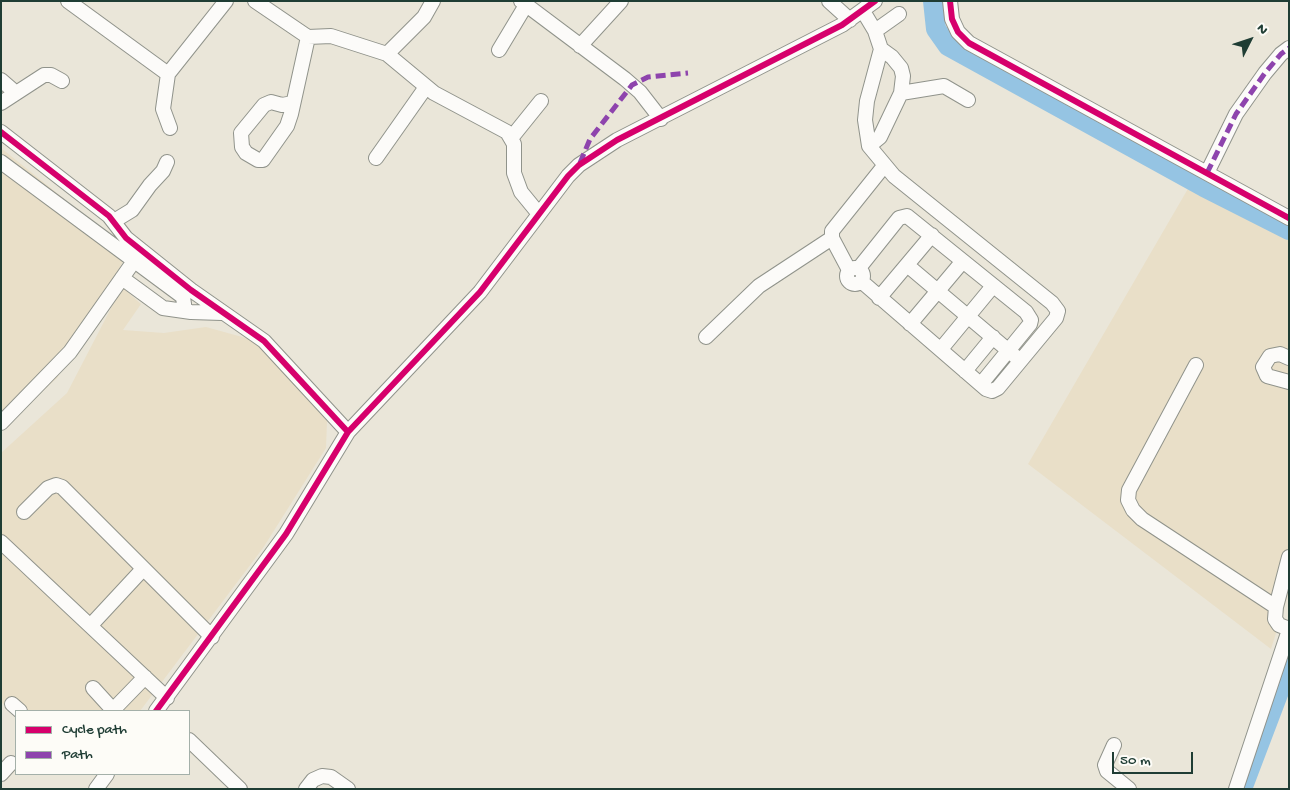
<!DOCTYPE html>
<style>
body{margin:0}
#map{position:relative;width:1290px;height:790px;overflow:hidden;background:#eae6d9;font-family:"Gochi Hand",sans-serif}
canvas{display:block}
.frame{position:absolute;inset:0;border:2px solid #1f3d34;pointer-events:none}
.legend{position:absolute;left:15px;top:710px;width:175px;height:65px;box-sizing:border-box;background:#fdfcf7;border:1px solid #a4b0a9;margin:0;padding:6px 9px;list-style:none;font-size:15px;color:#1f3d34}
.legend li{display:flex;align-items:center;gap:10px;height:25px}
.legend b{width:25px;border:1px solid #a4b0a9}
.north{position:absolute;left:1225px;top:15px;width:50px;height:50px;-webkit-text-stroke:4px #fdfcf7;paint-order:stroke;rotate:49deg;font-size:14px;font-weight:700;line-height:20px;text-align:center;color:#1f3d34}
.north::after{content:'';display:block;margin:auto;width:18px;height:22px;background:#1f3d34;clip-path:polygon(50% 0,100% 100%,50% 72%,0 100%)}
.scale{position:absolute;left:1112px;top:752px;width:81px;height:22px;box-sizing:border-box;border:2px solid #1f3d34;border-top:0;padding-left:6px;font-size:15px;line-height:18px;white-space:nowrap;color:#1f3d34;-webkit-text-stroke:4px #fdfcf7;paint-order:stroke}
</style>
<div id="map">
<canvas width="1290" height="790"></canvas>
<div class="frame"></div>
<ul class="legend">
<li><b style="height:6px;background:#d6006c"></b>Cycle path</li>
<li><b style="height:6px;background:#8e44ad"></b>Path</li>
</ul>
<div class="north">N</div>
<div class="scale">50 m</div>
</div>
<script>
const context = document.querySelector('canvas').getContext('2d');
context.lineJoin = 'round';
function fillPath(path, color) {
  context.fillStyle = color;
  context.fill(path, 'evenodd');
}
function shape(rows) {
  const path = new Path2D();
  for (const r of rows) {
    if (r.length === 3) {
      path.moveTo(r[0] + r[2], r[1]);
      path.arc(r[0], r[1], r[2], 0, 2 * Math.PI);
      continue;
    }
    path.moveTo(r[0], r[1]);
    for (let i = 2; i < r.length; i += 2) path.lineTo(r[i], r[i + 1]);
  }
  return path;
}
function trace(path, color, width, dash) {
  context.strokeStyle = color;
  context.lineWidth = width;
  context.lineCap = dash ? 'butt' : 'round';
  context.setLineDash(dash || []);
  context.stroke(path);
}
fillPath(shape([
 [1,148,129,251,57,378,1,429],
 [1189,187,1289,240,1289,592,1271,649,1028,464],
 [122,287,141,304,123,330,164,333,206,327,253,340,327,421,326,448,263,548,140,711,16,711,16,716,1,702,1,453,67,393]
]), '#e9dfc8');
trace(shape([
 [933,1,936,29,948,46,1204,187,1289,230],
 [1242,789,1283,681,1289,646]
]), '#95c4e3', 20);
const minor = shape([
 [68,1,168,74],
 [255,1,308,37,331,36,387,54,434,93,507,132,514,144,514,173,521,192,539,214],
 [521,1,625,79,640,92,661,119],
 [829,1,850,20],
 [950,1,952,19,958,32,969,43,1289,218],
 [875,31,899,14],
 [580,46,621,1],
 [499,50,526,5],
 [387,54,424,17,433,1],
 [1,80,16,93],
 [901,93,944,86,968,100],
 [1,103,44,75,51,75,62,81],
 [293,103,282,105,271,102,264,105,241,133,242,147,246,153,258,160,263,160,287,126,291,114,308,37],
 [170,128,163,109,168,74,226,1],
 [1,132,109,216,126,238,191,290,264,341,348,432],
 [512,137,541,101],
 [869,146,880,137,901,93,903,76,901,68,892,57,881,49],
 [376,158,426,87],
 [1,162,179,294,183,297,185,311],
 [1207,173,1236,114,1265,73,1281,54,1289,48],
 [114,221,132,210,150,185,163,171,167,162],
 [907,265,1016,357],
 [855,276,8],
 [859,268,899,218,907,216,1026,312,1031,320,1030,324,981,384],
 [849,270,832,238,832,231,884,166],
 [122,278,163,308,191,312,222,313],
 [861,281,986,389,992,391,998,388,1056,318,1058,311,1052,303,894,176,869,146,865,120,867,101,881,49,875,31,863,11],
 [879,298,932,235],
 [910,324,963,261],
 [706,337,759,286,832,238],
 [941,349,993,286],
 [1289,358,1280,354,1270,356,1263,367,1267,376,1289,382],
 [1196,365,1129,490,1128,500,1133,510,1142,519,1276,607],
 [965,371,993,337],
 [1,423,70,352,134,261],
 [24,512,48,488,56,485,62,487,212,637],
 [1,542,167,698],
 [1289,557,1276,607,1275,619,1279,625,1289,629],
 [91,625,143,569],
 [93,688,113,710],
 [12,704,20,711],
 [112,711,145,677],
 [156,711,286,534,348,432,480,292,568,176,579,165,617,140,842,25,875,1],
 [189,740,240,789],
 [1114,745,1105,765,1107,771,1129,789],
 [1,774,11,763],
 [96,789,107,774],
 [306,789,313,780,322,776,331,777,348,789],
 [1236,789,1289,630]
]);
trace(minor, '#90938b', 16);
trace(minor, '#fcfbf9', 14);
trace(shape([
 [580,163,590,139,632,85,648,77,688,73],
 [1207,173,1236,114,1265,73,1281,54,1289,48]
]), '#8e44ad', 5, [10, 5]);
trace(shape([
 [950,1,952,19,958,32,969,43,1289,218],
 [1,132,109,216,126,238,191,290,264,341,348,432],
 [156,711,286,534,348,432,480,292,568,176,579,165,617,140,842,25,875,1]
]), '#d6006c', 6);
</script>
